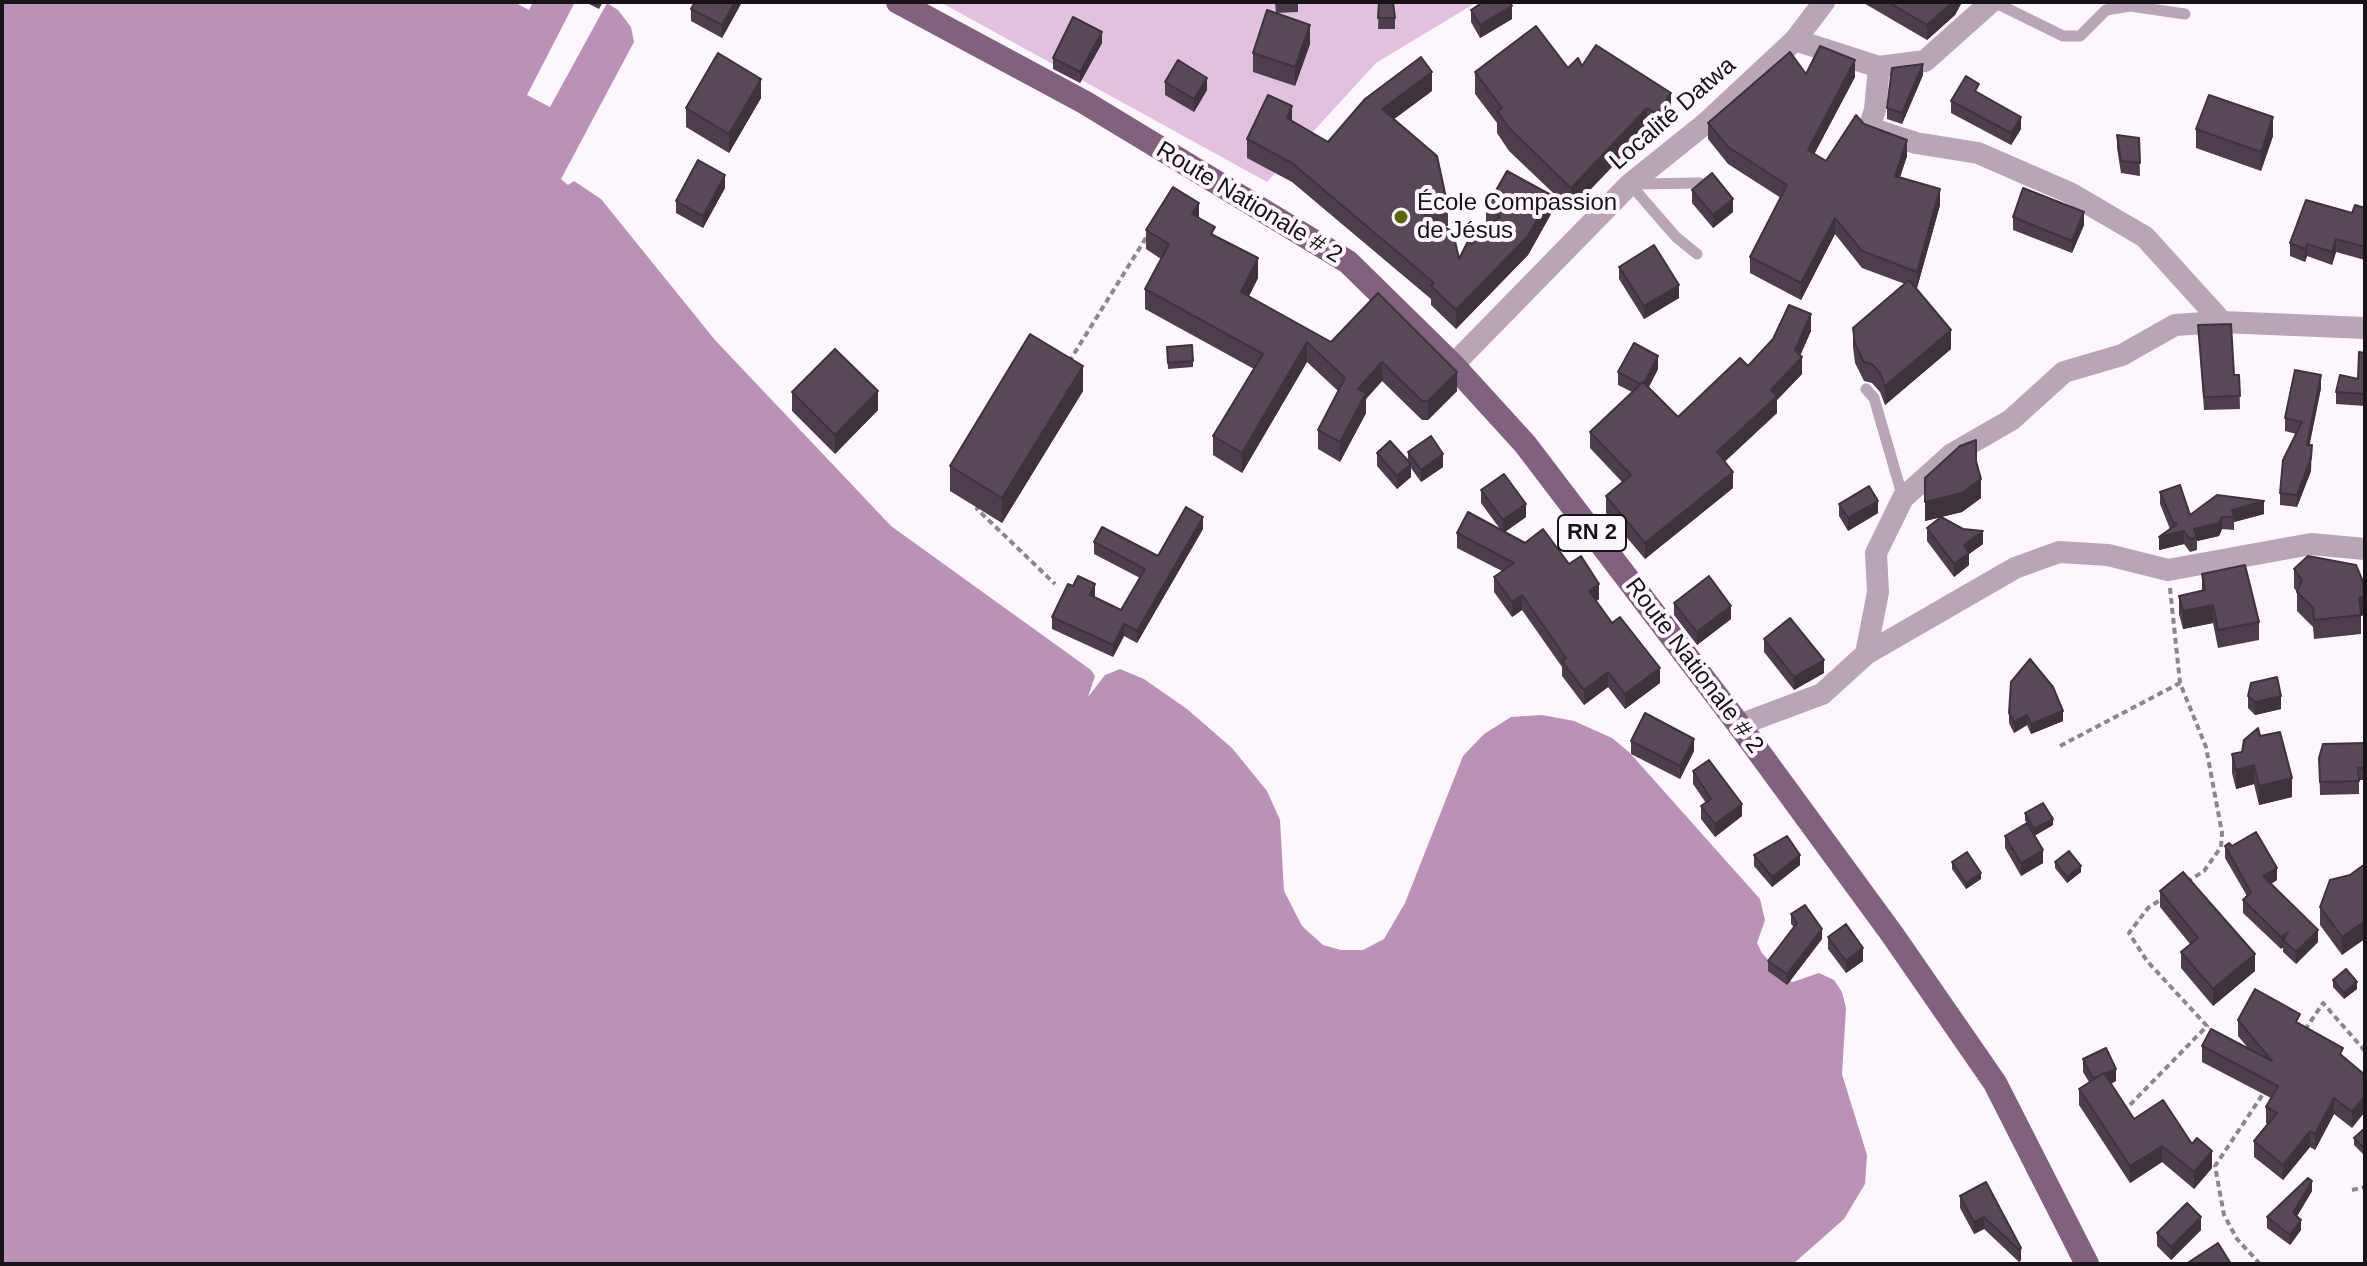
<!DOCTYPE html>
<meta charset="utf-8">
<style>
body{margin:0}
#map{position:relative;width:2367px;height:1266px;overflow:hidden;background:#fef6fd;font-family:Arial,sans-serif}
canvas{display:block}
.frame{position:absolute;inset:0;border:4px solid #191218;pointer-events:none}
</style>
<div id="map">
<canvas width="2367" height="1266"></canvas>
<div class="frame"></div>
</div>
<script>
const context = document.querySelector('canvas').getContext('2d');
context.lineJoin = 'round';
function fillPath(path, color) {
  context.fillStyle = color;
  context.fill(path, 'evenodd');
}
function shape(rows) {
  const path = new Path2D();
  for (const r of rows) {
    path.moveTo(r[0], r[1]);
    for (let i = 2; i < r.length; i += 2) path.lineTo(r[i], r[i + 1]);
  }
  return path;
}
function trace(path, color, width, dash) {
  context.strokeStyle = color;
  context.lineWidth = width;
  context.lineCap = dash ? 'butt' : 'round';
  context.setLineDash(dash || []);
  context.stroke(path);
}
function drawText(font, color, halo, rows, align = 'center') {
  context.font = font + ' Arial,sans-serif';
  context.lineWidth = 8;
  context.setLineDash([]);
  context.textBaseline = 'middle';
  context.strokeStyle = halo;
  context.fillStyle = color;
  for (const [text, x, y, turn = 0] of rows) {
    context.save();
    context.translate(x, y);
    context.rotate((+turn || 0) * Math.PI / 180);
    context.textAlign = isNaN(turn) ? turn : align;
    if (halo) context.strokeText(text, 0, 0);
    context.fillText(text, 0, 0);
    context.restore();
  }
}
fillPath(shape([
 [940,2,1477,2,1376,63,1267,182]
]), '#e2c0df');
fillPath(shape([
 [2,2,514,2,529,10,533,2,575,2,527,95,550,107,607,3,618,10,631,27,634,42,561,179,568,185,574,181,601,199,715,340,891,526,1091,670,1095,676,1088,697,1105,675,1120,669,1144,679,1187,709,1232,748,1267,791,1280,820,1284,891,1302,926,1323,945,1341,950,1363,950,1384,939,1405,903,1463,756,1484,734,1511,717,1542,715,1574,721,1612,738,1629,752,1760,899,1765,920,1757,943,1762,953,1786,980,1793,982,1819,973,1834,980,1842,992,1846,1008,1842,1074,1867,1155,1865,1184,1844,1219,1793,1264,2,1264]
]), '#ba92b7');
trace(shape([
 [1069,362,1149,233],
 [979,505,977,509,1055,584],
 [2170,588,2180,683,2206,747,2222,833,2221,847,2204,871,2187,882],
 [2060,746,2180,683],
 [2305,1030,2323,1003,2365,1051],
 [2123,1112,2207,1026,2147,961,2129,933,2148,908,2163,898],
 [2352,1190,2365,1187],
 [2260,1264,2237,1239,2224,1215,2215,1166,2265,1091]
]), '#8c858b', 4, [6, 4]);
trace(shape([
 [1994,2,2063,36,2080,36,2106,10,2130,6,2185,14],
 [1630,184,1676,237,1697,254],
 [1635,184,1700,183],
 [1866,389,1874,398,1903,498]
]), '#b8a5b6', 11);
trace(shape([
 [1795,40,1879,67,1925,61,1991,2],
 [1879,67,1875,110,1869,128,1916,143,1978,153,2070,193,2145,237,2222,322],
 [1453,365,1630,184,1706,123,1795,40,1824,2],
 [1866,654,1878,592,1876,553,1903,498,1952,454,2011,420,2064,372,2122,355,2175,325,2222,322,2365,328],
 [1739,725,1822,694,1866,654,2015,568,2059,552,2108,555,2168,570,2311,544,2365,549]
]), '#b8a5b6', 22);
trace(shape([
 [898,2,1084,102,1348,262,1453,365,1525,444,1739,725,1892,934,1995,1083,2087,1264]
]), '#80617e', 24);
fillPath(shape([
 [585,2,603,2,599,9],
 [695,2,742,2,722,38,691,21,691,9],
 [1275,2,1298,2,1298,12,1276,13],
 [1379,2,1395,18,1395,29,1378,29],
 [1862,2,1962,2,1955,15,1927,40],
 [1471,10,1512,19,1480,38,1471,22],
 [1102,43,1080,83,1053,69,1053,58],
 [1310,44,1295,86,1253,72,1253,53],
 [1582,66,1671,115,1657,136,1647,130,1571,210,1509,151,1497,133,1497,123,1475,94,1475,72,1568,68],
 [1806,74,1855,77,1814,154,1826,161,1864,124,1907,156,1900,177,1940,205,1917,288,1915,287,1951,349,1885,405,1880,392,1872,383,1864,381,1855,363,1853,347,1853,328,1905,284,1862,268,1835,234,1801,300,1750,273,1750,257,1781,198,1728,164,1708,139,1708,123],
 [1923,75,1902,124,1887,119,1887,108],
 [1165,82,1207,90,1194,112,1165,95],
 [1432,91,1394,119,1448,207,1448,226,1444,226,1459,259,1488,228,1486,227,1486,208,1551,214,1528,255,1456,329,1431,305,1431,299,1292,182,1247,158,1247,139,1292,122,1328,142],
 [1979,93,2021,129,2011,145,1951,113,1951,101],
 [761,98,729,153,686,127,686,108],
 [2196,129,2273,136,2261,171,2196,148],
 [2117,135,2139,138,2140,176,2121,173,2117,148],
 [725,188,703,228,676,213,676,201],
 [1692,190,1733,212,1713,228,1692,203],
 [2365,208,2365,260,2336,252,2332,265,2307,256,2305,262,2290,256,2290,243],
 [1199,217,1215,236,1258,278,1249,296,1331,342,1457,391,1428,420,1422,420,1382,381,1366,399,1366,413,1340,462,1318,449,1318,430,1338,391,1307,362,1242,473,1213,455,1213,436,1254,369,1145,309,1145,289,1161,259,1146,249,1146,230],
 [2013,217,2084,225,2072,253,2013,230],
 [1619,267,1679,298,1644,319,1619,279],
 [2198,325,2234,375,2239,375,2240,409,2204,410],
 [1811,331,1800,355,1802,374,1777,400,1777,413,1724,462,1733,488,1645,559,1606,513,1606,496,1622,482,1590,448,1590,432,1632,392,1618,385,1618,372,1658,369,1649,387,1678,417,1748,366],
 [1167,347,1193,361,1193,367,1168,369],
 [2365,353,2365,406,2336,404,2336,392,2358,379],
 [2321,388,2309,445,2311,471,2297,507,2280,505,2280,493,2296,434,2285,431,2285,418],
 [1083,391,1002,523,950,491,950,466],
 [792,392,878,410,835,454,792,411],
 [1408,452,1443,467,1421,482,1411,468,1411,477,1397,489,1377,466,1377,453,1408,461],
 [1976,462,1981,498,1962,512,1941,517,1983,544,1969,554,1969,565,1954,577,1927,541,1927,528,1941,517,1925,521,1925,478],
 [1481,490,1526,517,1505,532,1569,564,1599,599,1596,601,1612,623,1660,683,1625,709,1608,687,1584,705,1562,676,1562,667,1522,610,1512,617,1494,592,1494,577,1502,571,1457,548,1457,533,1500,529,1481,503],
 [2160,492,2190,515,2264,514,2234,522,2234,530,2222,529,2219,536,2197,541,2197,550,2190,552,2184,544,2159,550,2170,529,2160,504],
 [1839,504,1878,513,1848,531,1839,516],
 [1203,529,1137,643,1124,636,1113,657,1052,629,1052,617,1073,586,1095,596,1094,597,1121,610,1140,578,1094,554,1094,542,1158,556],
 [2294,569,2364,615,2361,616,2361,634,2314,639,2313,627,2297,611,2297,592,2294,588],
 [2202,574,2259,622,2259,640,2218,648,2213,623,2183,629,2179,614,2179,596,2202,591],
 [1674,603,1731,619,1697,645,1674,615],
 [1764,639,1824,673,1794,690,1764,652],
 [2248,696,2281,709,2255,715,2248,708],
 [2009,713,2063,721,2031,734,2027,725,2014,733,2009,723],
 [2260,736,2292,797,2259,805,2254,784,2236,789,2232,773,2232,754,2242,752],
 [1631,741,1694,751,1680,779,1631,754],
 [2365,743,2365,780,2359,780,2359,794,2320,795,2319,758],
 [1693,771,1742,816,1715,837,1701,819,1701,806,1706,803,1693,784],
 [2025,813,2053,825,2034,836,2025,820],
 [2005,836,2043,863,2021,876,2005,848],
 [2225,846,2277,880,2271,884,2318,942,2296,964,2283,952,2283,947,2281,949,2243,913,2243,900,2247,896,2225,858],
 [1754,855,1800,865,1772,887,1754,866],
 [1952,862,1981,879,1966,889,1952,869],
 [2055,862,2081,872,2067,883,2055,868],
 [2350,875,2342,955,2320,925,2320,907],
 [2160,891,2255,971,2213,1006,2181,968,2181,952,2190,944,2160,907],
 [1791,914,1822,939,1787,985,1768,971,1768,961,1794,927,1791,924],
 [1828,937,1863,961,1846,973,1828,949],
 [2333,980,2357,989,2344,999,2333,987],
 [2238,1020,2300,1024,2365,1075,2352,1128,2334,1114,2315,1150,2310,1147,2283,1180,2254,1157,2254,1141,2268,1124,2266,1123,2266,1107,2271,1098,2202,1062,2202,1046,2248,1048,2238,1036],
 [2083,1059,2116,1081,2111,1084,2134,1119,2192,1144,2212,1168,2194,1189,2162,1162,2130,1183,2079,1105,2079,1089,2089,1082,2083,1072],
 [2365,1128,2365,1156,2354,1145,2354,1138],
 [2312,1191,2297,1216,2301,1230,2290,1245,2267,1228,2267,1217],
 [1960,1196,2021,1248,2021,1260,2019,1262,1984,1229,1974,1234,1960,1208],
 [2201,1230,2171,1260,2157,1246,2157,1233]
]), '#4c3f4b');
fillPath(shape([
 [735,2,742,2,722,38,722,25],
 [1953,2,1962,2,1955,15,1927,40,1927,25],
 [1512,6,1512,19,1480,38,1480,25],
 [1310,25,1310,44,1295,86,1295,67],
 [1102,32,1102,43,1080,83,1080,72],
 [1855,60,1855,77,1808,166,1808,150],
 [1923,64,1923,75,1902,124,1902,113],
 [1432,72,1432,91,1382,128,1382,109],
 [1207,78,1207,90,1194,112,1194,99],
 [761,79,761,98,729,153,729,134],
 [1671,93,1671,115,1657,136,1657,114],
 [1292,106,1292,125,1287,118],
 [1647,108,1647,130,1571,210,1571,188],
 [2021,117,2021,129,2011,145,2011,133],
 [2273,117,2273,136,2261,171,2261,152],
 [1907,140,1907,156,1895,192,1895,176],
 [725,175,725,188,703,228,703,216],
 [1940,189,1940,205,1917,288,1917,272],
 [1551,195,1551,214,1528,255,1456,329,1456,310],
 [1733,199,1733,212,1713,228,1713,215],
 [1199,203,1199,222,1192,214],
 [2084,212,2084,225,2072,253,2072,241],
 [1835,218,1835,234,1801,300,1801,283],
 [2336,239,2336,252,2332,265,2332,252],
 [2307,244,2307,256,2305,262,2305,249],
 [1258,258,1258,278,1241,312,1241,292],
 [1679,285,1679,298,1644,319,1644,306],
 [1811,314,1811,331,1797,363,1802,357,1802,374,1777,400,1777,413,1717,469,1717,452,1795,350],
 [1951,330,1951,349,1885,405,1885,386],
 [1307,342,1307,362,1242,473,1242,453],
 [1658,356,1658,369,1643,398,1643,385],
 [1382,362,1382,381,1366,399,1366,413,1340,462,1340,442,1358,389],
 [1083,366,1083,391,1002,523,1002,498],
 [1457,372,1457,391,1428,420,1428,401],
 [2321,375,2321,388,2307,458,2307,445],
 [878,391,878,410,835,454,835,435],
 [2312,445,2311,471,2297,507,2297,495],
 [1443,454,1443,467,1421,482,1421,470],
 [1411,464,1411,477,1397,489,1397,476],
 [1733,472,1733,488,1645,559,1645,543],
 [1981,479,1981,498,1962,512,1925,521,1925,502],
 [1878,501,1878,513,1848,531,1848,518],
 [2264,501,2264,514,2234,522,2232,510],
 [1526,504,1526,517,1503,533,1503,520],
 [1203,517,1203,529,1137,643,1137,631],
 [2222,517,2222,529,2219,536,2197,541,2194,529],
 [1983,531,1983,544,1969,554,1969,565,1954,577,1954,564,1964,545],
 [2184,531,2184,544,2159,550,2159,537],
 [1095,584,1095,596,1090,607,1090,595],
 [1599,584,1599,599,1589,606,1589,591],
 [1522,595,1522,610,1512,617,1512,602],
 [2364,596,2364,615,2359,616,2359,598],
 [2213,605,2213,623,2183,629,2183,611],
 [1731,606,1731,619,1697,645,1697,632],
 [1124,624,1124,636,1113,657,1113,645],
 [1824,660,1824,673,1794,690,1794,677],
 [1660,668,1660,683,1625,709,1625,694],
 [1608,672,1608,687,1584,705,1584,690],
 [2281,696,2281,709,2255,715,2255,702],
 [2063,711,2063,721,2031,734,2031,724],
 [2027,715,2027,725,2014,733,2014,722],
 [1694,739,1694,751,1680,779,1680,766],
 [2254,765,2254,784,2236,789,2236,770],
 [2292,778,2292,797,2259,805,2259,786],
 [1742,804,1742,816,1715,837,1715,824],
 [2053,819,2053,825,2034,836,2034,829],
 [2043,850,2043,863,2021,876,2021,863],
 [1800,855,1800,865,1772,887,1772,877],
 [2081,866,2081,872,2067,883,2067,877],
 [2277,868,2277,880,2263,888,2263,876],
 [1981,873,1981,879,1966,889,1966,883],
 [2365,921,2365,939,2342,955,2342,937],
 [1822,929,1822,939,1787,985,1787,974],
 [2318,930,2318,942,2296,964,2296,952],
 [2288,932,2283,940,2283,947,2281,949,2281,937],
 [1863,948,1863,961,1846,973,1846,961],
 [2255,954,2255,971,2213,1006,2213,989],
 [2357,982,2357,989,2344,999,2344,993],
 [2116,1069,2116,1081,2093,1092,2093,1079],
 [2365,1096,2365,1112,2352,1128,2352,1112],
 [2334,1098,2334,1114,2315,1150,2315,1134],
 [2310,1131,2310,1147,2283,1180,2283,1165],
 [2162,1146,2162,1162,2130,1183,2130,1166],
 [2212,1151,2212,1168,2194,1189,2194,1172],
 [2312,1181,2312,1191,2293,1223,2293,1213],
 [1984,1217,1984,1229,1974,1234,1974,1222],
 [2201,1217,2201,1230,2171,1260,2171,1247],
 [2301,1220,2301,1230,2290,1245,2290,1235],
 [2021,1248,2021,1260,2019,1262,2019,1250]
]), '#3e333d');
const building = shape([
 [695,2,735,2,722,25,691,9,695,2],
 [1379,2,1393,2,1395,18,1378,18,1379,2],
 [1483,2,1510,2,1512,6,1480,25,1471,10,1483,2],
 [1888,2,1953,2,1927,25,1888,2],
 [1267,10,1310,25,1295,67,1253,53,1267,10],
 [1073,17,1102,32,1080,72,1053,58,1073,17],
 [1536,26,1568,68,1578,58,1582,66,1596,45,1671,93,1657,114,1647,108,1571,188,1509,128,1497,111,1502,108,1475,72,1536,26],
 [1820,46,1855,60,1808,150,1826,161,1856,115,1864,124,1907,140,1895,176,1940,189,1917,272,1862,251,1835,218,1801,283,1750,257,1787,185,1728,147,1708,123,1790,52,1806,74,1820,46],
 [718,53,761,79,729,134,686,108,718,53],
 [1421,57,1432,72,1382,109,1437,156,1448,207,1421,212,1453,232,1459,259,1468,241,1472,244,1500,216,1486,208,1507,171,1551,195,1528,236,1456,310,1431,286,1434,283,1292,163,1247,139,1268,95,1292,106,1287,118,1328,142,1365,99,1421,57],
 [1178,60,1207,78,1194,99,1165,82,1178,60],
 [1923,64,1902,113,1887,108,1892,68,1923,64],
 [1966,76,1979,84,1975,91,2021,117,2011,133,1951,101,1966,76],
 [2209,95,2273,117,2261,152,2196,129,2209,95],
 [2117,135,2139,138,2140,163,2121,161,2117,135],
 [698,160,725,175,703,216,676,201,698,160],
 [1712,173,1733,199,1713,215,1692,190,1712,173],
 [1173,187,1199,203,1192,214,1215,227,1211,234,1258,258,1241,292,1331,342,1378,293,1457,372,1428,401,1422,401,1382,362,1358,389,1366,393,1340,442,1318,430,1345,378,1307,342,1242,453,1213,436,1263,354,1145,289,1169,244,1146,230,1173,187],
 [2023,188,2084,212,2072,241,2013,217,2023,188],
 [2306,200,2352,213,2355,205,2365,208,2365,247,2336,239,2332,252,2307,244,2305,249,2290,243,2306,200],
 [1654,245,1679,285,1644,306,1619,267,1654,245],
 [1909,280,1951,330,1885,386,1880,373,1872,364,1864,362,1855,344,1853,328,1909,280],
 [1789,305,1811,314,1795,350,1802,357,1771,390,1777,396,1717,452,1733,472,1645,543,1606,496,1631,475,1590,432,1643,382,1678,417,1740,358,1748,366,1773,339,1789,305],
 [2231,324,2234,375,2239,375,2240,396,2204,397,2198,325,2231,324],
 [1030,334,1083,366,1002,498,950,466,1030,334],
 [1634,343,1658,356,1644,383,1643,382,1640,384,1618,372,1634,343],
 [1192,345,1193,361,1168,363,1167,347,1192,345],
 [835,349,878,391,835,435,792,392,835,349],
 [2359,352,2365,353,2365,394,2336,392,2340,375,2358,379,2359,352],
 [2295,370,2321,375,2307,445,2312,445,2311,458,2297,495,2280,493,2283,460,2302,422,2285,418,2295,370],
 [1431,436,1443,454,1421,470,1408,452,1431,436],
 [1976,440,1976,461,1981,479,1962,493,1925,502,1925,478,1960,446,1976,440],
 [1390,441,1411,464,1397,476,1377,453,1390,441],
 [1504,474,1526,504,1503,520,1481,490,1504,474],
 [2180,485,2190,515,2217,495,2264,501,2232,510,2234,517,2222,517,2219,523,2194,529,2197,538,2190,539,2184,531,2159,537,2177,524,2173,522,2160,492,2180,485],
 [1869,486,1878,501,1848,518,1839,504,1869,486],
 [1186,507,1203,517,1137,631,1124,624,1113,645,1052,617,1068,584,1073,586,1078,576,1095,584,1090,595,1121,610,1145,569,1094,542,1102,527,1158,556,1186,507],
 [1468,512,1525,543,1543,529,1569,564,1581,556,1599,584,1589,591,1612,623,1620,617,1660,668,1625,694,1608,672,1584,690,1562,661,1566,658,1522,595,1512,602,1494,577,1514,563,1457,533,1468,512],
 [1941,517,1963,529,1983,531,1964,545,1969,553,1954,564,1927,528,1941,517],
 [2308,556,2356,565,2363,582,2364,596,2359,598,2361,615,2314,620,2313,608,2297,592,2302,580,2294,569,2308,556],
 [2245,565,2259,622,2218,630,2213,605,2183,611,2179,596,2205,590,2202,574,2245,565],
 [1709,576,1731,606,1697,632,1674,603,1709,576],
 [1790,618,1824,660,1794,677,1764,639,1790,618],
 [2030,659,2053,687,2063,711,2031,724,2027,715,2014,722,2009,713,2011,682,2030,659],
 [2277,677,2281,696,2255,702,2248,696,2251,683,2277,677],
 [1645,713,1694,739,1680,766,1631,741,1645,713],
 [2258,728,2260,736,2280,732,2292,778,2259,786,2254,765,2236,770,2232,754,2242,752,2244,740,2258,728],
 [2365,743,2365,768,2358,768,2359,781,2320,782,2319,758,2323,744,2365,743],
 [1709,760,1742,804,1715,824,1701,806,1711,799,1693,771,1709,760],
 [2043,803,2053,819,2034,829,2025,813,2043,803],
 [2027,823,2043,850,2021,863,2005,836,2027,823],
 [2256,832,2277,868,2263,876,2318,930,2296,952,2283,940,2288,932,2281,937,2243,900,2251,892,2225,846,2229,843,2232,846,2256,832],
 [1787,836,1800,855,1772,877,1754,855,1787,836],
 [2069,851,2081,866,2067,877,2055,862,2069,851],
 [1967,852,1981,873,1966,883,1952,862,1967,852],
 [2365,864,2365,921,2342,937,2320,907,2330,880,2350,875,2365,864],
 [2183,872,2255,954,2213,989,2181,952,2198,938,2160,891,2183,872],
 [1805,905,1822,929,1787,974,1768,961,1797,923,1791,914,1805,905],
 [1846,924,1863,948,1846,961,1828,937,1846,924],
 [2346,969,2357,982,2344,993,2333,980,2346,969],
 [2255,989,2300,1014,2296,1022,2343,1048,2340,1054,2365,1075,2365,1096,2352,1112,2334,1098,2315,1134,2310,1131,2283,1165,2254,1141,2277,1113,2266,1107,2278,1086,2202,1046,2211,1029,2272,1061,2238,1020,2255,989],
 [2106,1048,2116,1069,2104,1074,2104,1073,2093,1079,2083,1059,2106,1048],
 [2104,1073,2134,1119,2163,1100,2192,1144,2197,1138,2212,1151,2194,1172,2162,1146,2130,1166,2079,1089,2104,1073],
 [2365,1128,2365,1149,2354,1138,2365,1128],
 [2308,1178,2312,1181,2293,1213,2301,1220,2290,1235,2267,1217,2308,1178],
 [1986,1182,2021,1248,2019,1250,1984,1217,1974,1222,1960,1196,1986,1182],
 [2187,1203,2201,1217,2171,1247,2157,1233,2187,1203],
 [2218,1243,2231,1264,2186,1264,2218,1243]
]);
fillPath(building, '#584957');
trace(building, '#3e333d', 2);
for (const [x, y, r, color] of [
 [1401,217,8,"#59660c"]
]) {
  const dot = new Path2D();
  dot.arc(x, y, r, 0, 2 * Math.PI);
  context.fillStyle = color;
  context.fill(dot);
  trace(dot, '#fef6fd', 3);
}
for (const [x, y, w] of [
 [1592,533,68]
]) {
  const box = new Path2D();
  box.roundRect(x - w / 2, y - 18, w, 36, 6);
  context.fillStyle = '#fef6fd';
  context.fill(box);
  trace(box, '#191218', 2);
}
drawText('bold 22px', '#191218', null, [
 ["RN 2",1592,533]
]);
drawText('24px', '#191218', '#fef6fd', [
 ["Localité Datwa",1673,114,-41],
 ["Route Nationale # 2",1249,203,31],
 ["Route Nationale # 2",1694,666,53]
]);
drawText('24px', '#191218', '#fef6fd', [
 ["École Compassion",1417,203],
 ["de Jésus",1417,231]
], 'left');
</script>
